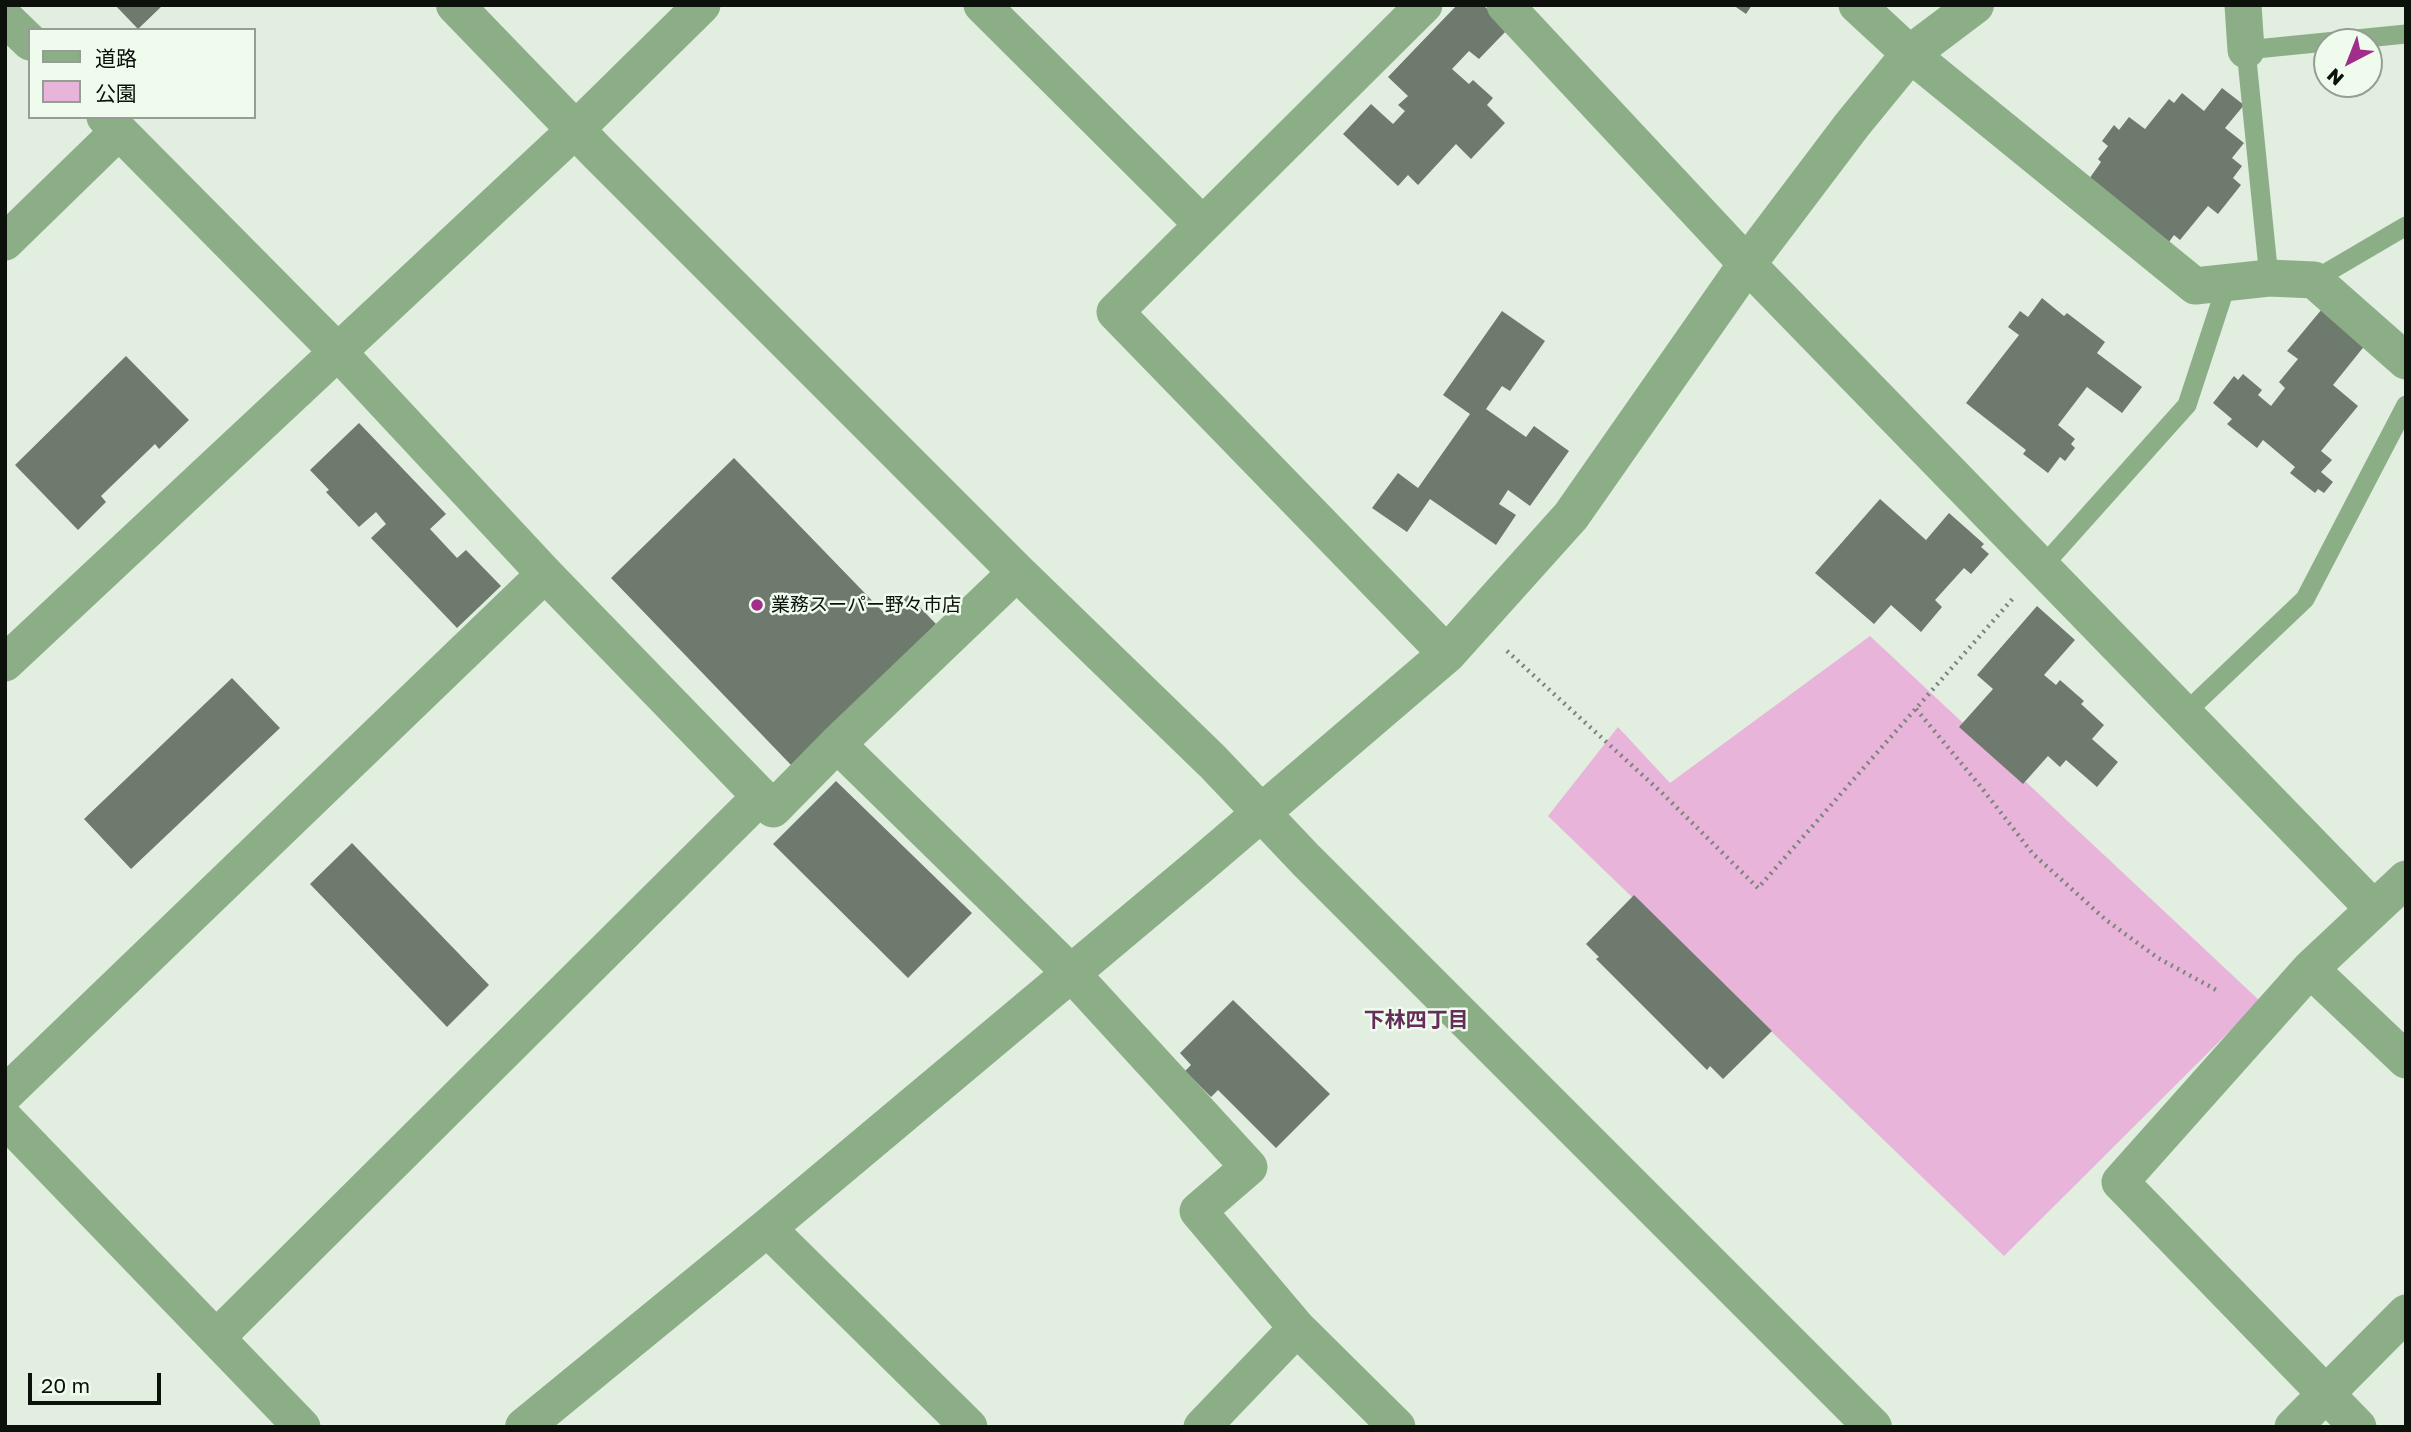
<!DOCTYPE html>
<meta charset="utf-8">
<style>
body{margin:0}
#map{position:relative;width:2411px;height:1432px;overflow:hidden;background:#e1eee0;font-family:"Golos Text","Noto Sans JP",sans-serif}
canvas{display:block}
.frame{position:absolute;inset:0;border:7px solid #0d110c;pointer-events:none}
.legend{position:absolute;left:28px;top:28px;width:228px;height:91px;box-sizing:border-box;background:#effced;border:2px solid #959e93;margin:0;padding:9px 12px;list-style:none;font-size:21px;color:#0d110c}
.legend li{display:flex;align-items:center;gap:14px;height:35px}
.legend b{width:35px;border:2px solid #959e93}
.north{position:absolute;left:2313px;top:28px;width:70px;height:70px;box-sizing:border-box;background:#effced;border:2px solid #959e93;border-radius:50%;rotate:222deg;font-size:19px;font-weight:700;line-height:28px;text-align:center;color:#0d110c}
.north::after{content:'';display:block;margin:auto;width:24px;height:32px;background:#a02e8a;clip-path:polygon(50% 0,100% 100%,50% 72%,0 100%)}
.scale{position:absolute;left:28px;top:1373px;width:133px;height:32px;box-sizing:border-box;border:4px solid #0d110c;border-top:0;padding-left:9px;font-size:21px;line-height:24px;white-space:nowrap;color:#0d110c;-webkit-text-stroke:5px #effced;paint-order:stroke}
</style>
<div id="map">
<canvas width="2411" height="1432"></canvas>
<div class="frame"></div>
<ul class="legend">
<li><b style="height:9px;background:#8bae87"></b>道路</li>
<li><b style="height:19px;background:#e8b4d9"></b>公園</li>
</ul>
<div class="north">N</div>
<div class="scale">20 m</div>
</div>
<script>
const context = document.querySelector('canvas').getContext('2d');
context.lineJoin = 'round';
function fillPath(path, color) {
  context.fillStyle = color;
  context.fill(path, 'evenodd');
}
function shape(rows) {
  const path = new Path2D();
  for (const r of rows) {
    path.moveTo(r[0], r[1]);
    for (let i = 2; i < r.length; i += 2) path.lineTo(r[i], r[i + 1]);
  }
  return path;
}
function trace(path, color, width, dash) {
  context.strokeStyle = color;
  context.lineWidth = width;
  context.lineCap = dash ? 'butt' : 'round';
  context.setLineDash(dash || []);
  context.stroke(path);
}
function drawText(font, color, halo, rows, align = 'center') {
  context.font = font + ' "Golos Text","Noto Sans JP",sans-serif';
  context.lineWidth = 5;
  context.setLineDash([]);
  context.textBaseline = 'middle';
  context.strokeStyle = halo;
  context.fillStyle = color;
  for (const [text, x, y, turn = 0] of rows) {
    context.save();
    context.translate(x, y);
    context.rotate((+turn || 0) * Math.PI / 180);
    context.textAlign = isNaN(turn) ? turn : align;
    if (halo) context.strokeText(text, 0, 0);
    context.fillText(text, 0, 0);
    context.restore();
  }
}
fillPath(shape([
 [1870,636,2260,1001,2004,1256,1548,816,1618,727,1670,783]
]), '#e8b4d9');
fillPath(shape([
 [115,5,163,5,138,29],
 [1457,5,1483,5,1508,29,1479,59,1469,51,1452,69,1469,84,1473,80,1493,98,1487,105,1505,123,1471,159,1456,144,1418,185,1408,175,1398,186,1343,134,1371,104,1393,124,1405,111,1398,105,1408,96,1388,77],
 [1733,5,1752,5,1746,14],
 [2222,88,2244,105,2225,128,2244,143,2232,158,2242,166,2233,178,2241,185,2218,214,2208,206,2180,240,2174,235,2169,242,2089,179,2101,162,2098,159,2108,146,2102,141,2114,125,2119,130,2129,117,2145,129,2169,99,2174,103,2182,93,2204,111],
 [2042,298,2064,316,2067,313,2105,342,2097,353,2142,387,2122,413,2087,387,2058,425,2075,439,2071,444,2075,448,2065,461,2060,457,2048,473,2023,454,2026,450,1966,403,2019,335,2008,327,2020,311,2028,317],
 [2322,309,2366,344,2333,385,2358,406,2321,451,2332,460,2321,472,2333,482,2324,493,2318,489,2315,493,2290,473,2295,467,2263,440,2257,448,2227,424,2232,419,2213,403,2234,376,2238,380,2243,374,2262,390,2258,395,2271,406,2285,388,2279,382,2298,359,2287,351],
 [1502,311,1545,341,1510,391,1502,386,1486,409,1526,437,1534,426,1569,451,1530,506,1508,490,1499,504,1516,515,1496,545,1430,499,1407,532,1372,508,1398,473,1418,488,1470,414,1443,395],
 [126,356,189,420,159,449,155,444,101,496,106,502,78,530,15,465],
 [359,423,446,514,430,529,457,558,466,550,501,586,457,628,371,538,386,524,376,512,359,527,326,492,329,490,310,470],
 [734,458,887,616,908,595,936,624,791,765,611,578],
 [1880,499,1926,540,1949,513,1984,544,1981,547,1989,554,1971,574,1964,568,1935,600,1942,607,1921,632,1891,605,1874,624,1815,573],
 [2037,606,2075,640,2044,675,2056,685,2060,680,2084,701,2081,704,2104,725,2092,739,2118,762,2097,787,2066,760,2060,767,2048,756,2023,784,1959,727,1993,689,1977,675],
 [232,678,280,728,131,869,84,819],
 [836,781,972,913,908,978,773,844],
 [352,843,489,985,447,1027,310,884],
 [1634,895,1772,1031,1723,1079,1710,1066,1707,1070,1596,959,1599,957,1586,944],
 [1233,1000,1330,1094,1276,1148,1218,1090,1211,1097,1185,1071,1191,1065,1180,1053]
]), '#6f7a6e');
trace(shape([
 [1507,651,1662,793,1758,888,2015,596],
 [1916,709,1981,787,2033,854,2106,920,2158,958,2220,992]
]), '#7b847a', 4.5, [2, 5]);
trace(shape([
 [2269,278,2246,50,2406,34],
 [2314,280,2406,226],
 [2042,567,2187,405,2227,283],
 [2184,714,2305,599,2406,405]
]), '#8bae87', 19);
trace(shape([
 [982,5,1202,224],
 [1424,5,1115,312,1447,654],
 [1505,5,1747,264,2374,909,2310,969,2120,1182,2358,1427],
 [1857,5,1910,54,2195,286,2269,278,2314,280,2406,361],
 [2243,5,2246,50],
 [5,18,30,42],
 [105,117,338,352,545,574,773,809,837,744,1017,572],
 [5,242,119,131],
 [5,663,575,130,702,5],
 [837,744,1071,973,1249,1167,1198,1211,1297,1328],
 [2374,909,2406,879],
 [2310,969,2406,1060],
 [5,1094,545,574],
 [5,1119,302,1427],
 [767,1228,969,1427],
 [216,1338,761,796],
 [1202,1427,1297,1328,1397,1427],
 [2293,1427,2406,1313]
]), '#8bae87', 37);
trace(shape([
 [455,5,598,153,1017,572,1213,762,1306,860,1873,1427],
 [524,1427,767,1228,1198,867,1447,654,1571,516,1747,264,1852,125,1910,54,1975,5]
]), '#8bae87', 38);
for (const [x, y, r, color] of [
 [757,605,7,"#a02e8a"]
]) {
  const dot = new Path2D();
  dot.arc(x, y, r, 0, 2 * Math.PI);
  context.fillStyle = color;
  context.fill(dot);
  trace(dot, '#effced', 2.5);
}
drawText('19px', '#0d110c', '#effced', [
 ["業務スーパー野々市店",771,605]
], 'left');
drawText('bold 21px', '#652d59', '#effced', [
 ["下林四丁目",1416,1020]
]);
</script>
